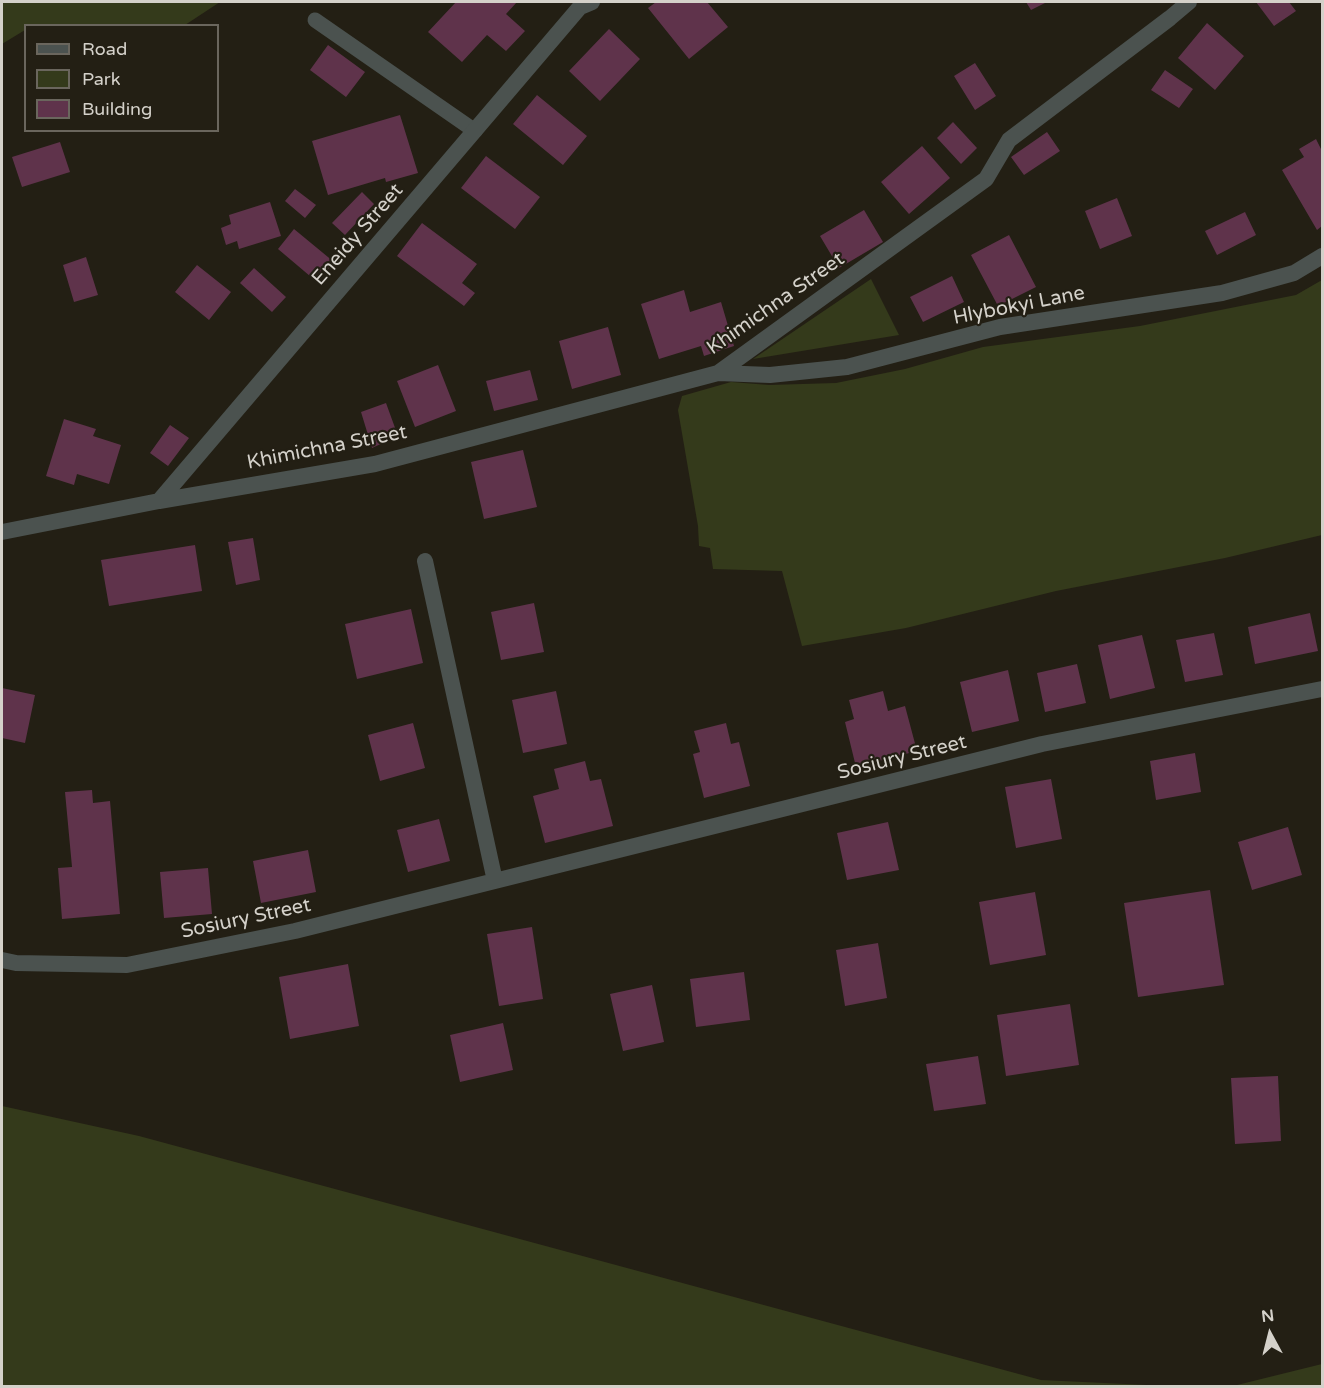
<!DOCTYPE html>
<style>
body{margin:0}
#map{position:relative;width:1324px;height:1388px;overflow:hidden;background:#231f14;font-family:"Varela Round",sans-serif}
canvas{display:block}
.frame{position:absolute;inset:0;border:3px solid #d4d1ca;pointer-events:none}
.legend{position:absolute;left:24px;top:24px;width:195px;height:108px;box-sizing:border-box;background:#231f14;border:2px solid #6a665d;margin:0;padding:8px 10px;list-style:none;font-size:18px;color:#d4d1ca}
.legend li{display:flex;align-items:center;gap:12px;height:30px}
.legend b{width:30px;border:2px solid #6a665d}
.north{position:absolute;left:1240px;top:1304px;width:60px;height:60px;-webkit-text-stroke:4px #231f14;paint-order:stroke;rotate:353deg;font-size:16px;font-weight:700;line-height:24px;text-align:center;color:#d4d1ca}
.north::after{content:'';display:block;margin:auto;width:21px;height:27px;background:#d4d1ca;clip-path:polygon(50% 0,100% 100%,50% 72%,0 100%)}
</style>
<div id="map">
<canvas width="1324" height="1388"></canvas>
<div class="frame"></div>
<ul class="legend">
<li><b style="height:8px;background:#4b524f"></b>Road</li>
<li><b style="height:16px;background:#343a1b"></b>Park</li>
<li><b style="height:16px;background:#5f334b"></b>Building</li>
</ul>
<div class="north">N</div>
</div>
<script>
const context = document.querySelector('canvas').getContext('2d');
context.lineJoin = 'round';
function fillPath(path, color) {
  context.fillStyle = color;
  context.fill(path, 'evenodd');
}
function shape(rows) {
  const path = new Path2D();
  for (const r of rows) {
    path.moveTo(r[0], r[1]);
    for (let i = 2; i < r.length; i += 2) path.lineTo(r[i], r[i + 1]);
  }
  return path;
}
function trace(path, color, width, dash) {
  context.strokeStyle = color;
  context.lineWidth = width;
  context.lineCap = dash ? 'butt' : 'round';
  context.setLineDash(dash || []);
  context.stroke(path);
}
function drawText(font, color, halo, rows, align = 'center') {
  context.font = font + ' "Varela Round",sans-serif';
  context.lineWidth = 4.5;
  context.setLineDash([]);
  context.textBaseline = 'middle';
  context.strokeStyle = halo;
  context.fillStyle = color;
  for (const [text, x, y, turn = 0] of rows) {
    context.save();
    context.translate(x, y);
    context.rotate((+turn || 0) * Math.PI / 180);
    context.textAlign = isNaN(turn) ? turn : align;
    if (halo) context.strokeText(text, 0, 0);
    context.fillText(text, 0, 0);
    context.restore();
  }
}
fillPath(shape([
 [2,2,220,2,185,25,26,26,25,30,2,44],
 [871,279,899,335,753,359],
 [1322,280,1322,535,1225,558,1056,591,906,628,802,646,782,571,713,569,710,548,699,546,698,526,678,410,682,396,731,382,769,385,836,383,905,369,983,347,1140,326,1296,295],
 [2,1106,139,1136,1041,1380,1168,1386,2,1386],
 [1322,1364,1322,1386,1233,1386]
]), '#343a1b');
fillPath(shape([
 [456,2,517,2,506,14,525,31,506,51,487,35,462,62,428,32],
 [656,2,707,2,728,27,689,59,648,8],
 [1026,2,1047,2,1031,10],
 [1256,2,1289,2,1296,11,1274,26],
 [1207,23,1244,56,1215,90,1178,58],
 [609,29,640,59,600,101,569,71],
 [328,45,365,72,346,97,310,70],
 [975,63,996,96,975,110,954,76],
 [1165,70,1193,89,1179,108,1151,90],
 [537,95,587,136,563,165,513,124],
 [400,115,418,173,386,182,385,178,328,195,312,141],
 [953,122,977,148,961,164,937,138],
 [1047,132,1060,151,1024,175,1011,157],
 [1316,139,1322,151,1322,226,1317,230,1282,170,1304,157,1299,149],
 [60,142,70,172,22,187,12,157],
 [922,146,950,178,909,214,881,182],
 [486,156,540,197,515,229,461,188],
 [295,189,316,205,305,218,285,201],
 [362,192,374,204,345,235,332,223],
 [1117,198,1132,236,1100,249,1085,211],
 [270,202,281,236,239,249,237,241,226,245,221,228,231,224,229,215],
 [864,210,883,242,839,268,820,236],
 [1245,212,1256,235,1217,255,1205,231],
 [422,223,477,264,462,283,475,293,464,306,397,256],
 [294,229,334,262,317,282,278,249],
 [1009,235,1036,287,998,306,971,255],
 [86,257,98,295,74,302,63,265],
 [197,265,231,292,209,320,175,292],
 [254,268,286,297,272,312,240,283],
 [952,276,964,302,923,322,910,297],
 [684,290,690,312,721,302,734,346,704,356,701,346,659,359,641,304],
 [608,327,621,375,572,389,559,341],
 [438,365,456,411,415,427,397,381],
 [530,370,538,400,494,411,486,381],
 [386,403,398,436,372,448,361,412],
 [64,419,96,429,93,436,121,445,109,484,77,474,74,485,46,476],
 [170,425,189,438,168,466,150,453],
 [523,450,537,507,484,519,471,462],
 [253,538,260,580,236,585,228,542],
 [195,545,202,591,109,606,101,560],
 [534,603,544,652,501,660,491,612],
 [411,609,423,663,357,679,345,624],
 [1310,613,1318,651,1255,664,1248,627],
 [1214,633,1223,675,1185,682,1176,640],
 [1142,635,1155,688,1110,699,1098,645],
 [1077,664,1086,703,1045,712,1037,673],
 [1008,670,1019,721,972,732,960,682],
 [2,688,35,695,25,743,2,738],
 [556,691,567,744,523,753,512,700],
 [883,691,888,711,905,706,917,751,856,767,845,722,854,719,849,700],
 [413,723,425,768,380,781,368,735],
 [726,723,731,744,739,742,750,786,704,798,693,754,700,752,694,731],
 [1195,753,1201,792,1156,800,1150,761],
 [585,761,590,781,601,779,613,826,545,843,533,796,559,789,554,769],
 [1051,779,1062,839,1016,848,1005,787],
 [92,790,93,803,110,801,120,914,62,919,58,868,72,867,65,792],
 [439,819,450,861,408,872,397,830],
 [888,822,899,870,847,880,837,833],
 [1288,827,1302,875,1252,890,1238,842],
 [308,850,316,892,261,903,253,861],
 [208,868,212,914,164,918,160,872],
 [1210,890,1224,985,1138,997,1124,903],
 [1035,892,1046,955,990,965,979,902],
 [532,927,543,999,499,1006,487,934],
 [878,943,887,998,845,1006,836,950],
 [348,964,359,1026,290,1039,279,977],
 [744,972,750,1020,696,1027,690,979],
 [652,985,664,1042,623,1051,610,994],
 [1070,1004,1079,1065,1006,1076,997,1015],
 [503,1023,513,1070,460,1082,450,1035],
 [978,1056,986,1104,934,1111,926,1064],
 [1278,1076,1281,1141,1235,1144,1231,1078]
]), '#5f334b');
trace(shape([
 [315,20,475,131]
]), '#4b524f', 15);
trace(shape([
 [718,373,770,375,847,367,1000,327,1222,293,1294,273,1322,256],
 [159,501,580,7,592,2],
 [2,532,159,501,375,464,718,373,986,179,1009,140,1170,18,1189,2],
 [425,561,495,881],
 [2,960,16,963,127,965,295,931,1042,744,1322,689]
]), '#4b524f', 16);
drawText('20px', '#d4d1ca', '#231f14', [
 ["Eneidy Street",358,235,-49],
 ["Khimichna Street",776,304,-35],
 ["Hlybokyi Lane",1019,306,-11],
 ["Khimichna Street",327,448,-11],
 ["Sosiury Street",902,758,-14],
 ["Sosiury Street",246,919,-12]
]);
</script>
